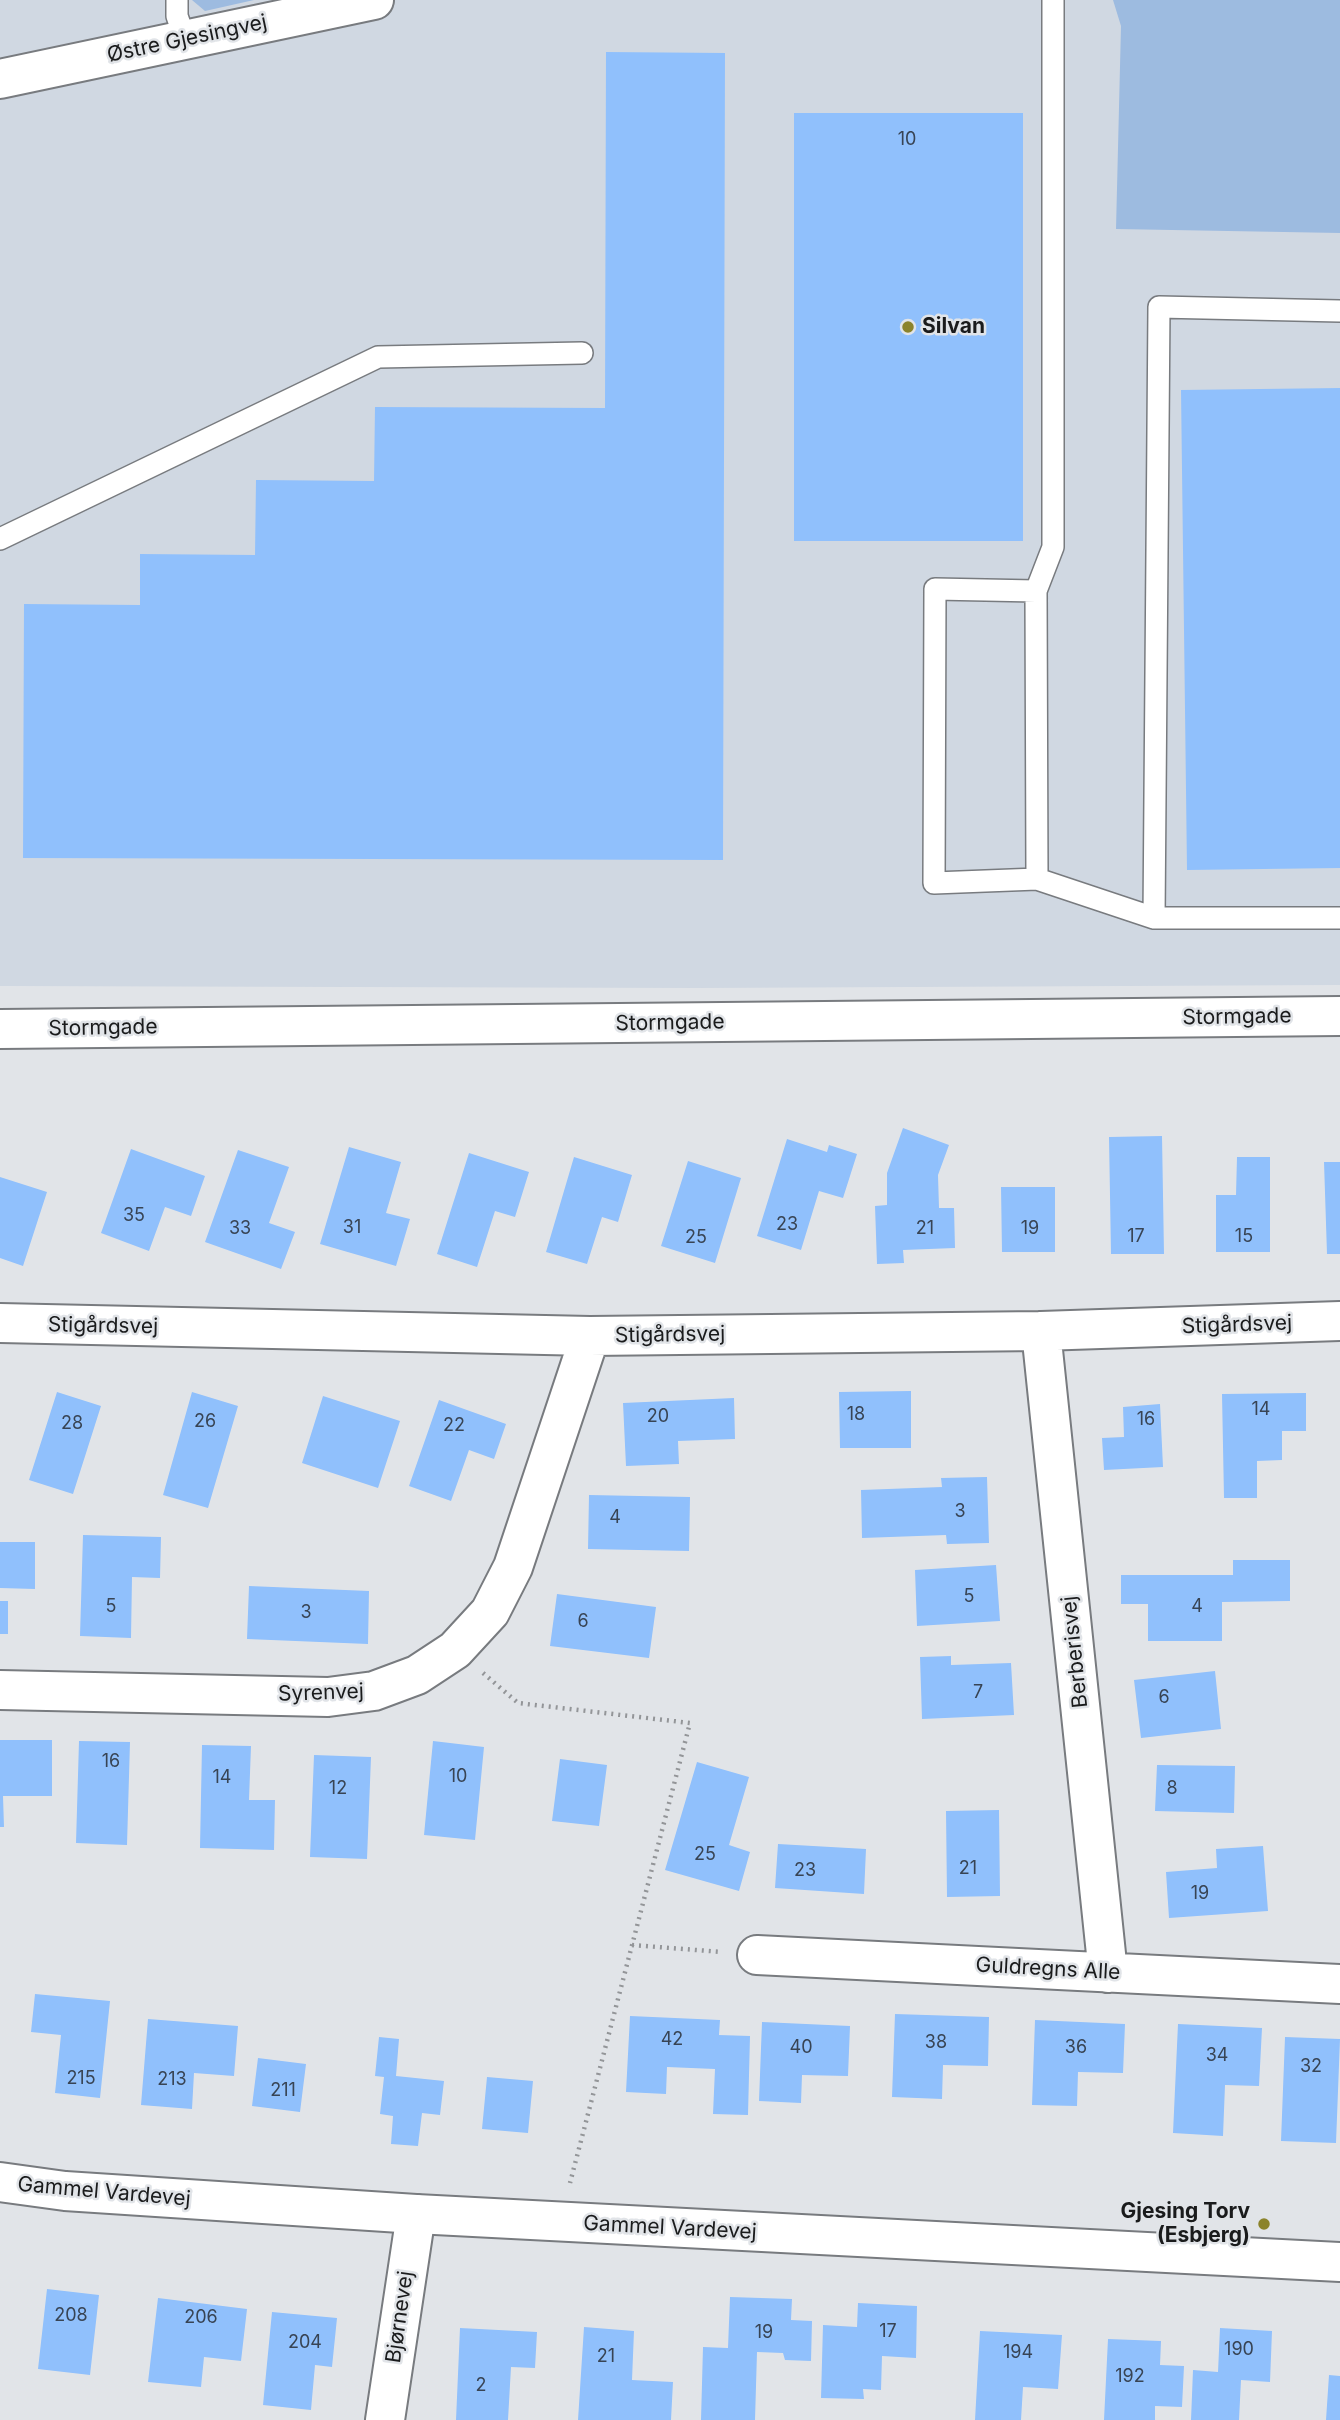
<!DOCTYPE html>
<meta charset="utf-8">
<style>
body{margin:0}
canvas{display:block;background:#e1e4e8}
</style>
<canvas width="1340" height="2420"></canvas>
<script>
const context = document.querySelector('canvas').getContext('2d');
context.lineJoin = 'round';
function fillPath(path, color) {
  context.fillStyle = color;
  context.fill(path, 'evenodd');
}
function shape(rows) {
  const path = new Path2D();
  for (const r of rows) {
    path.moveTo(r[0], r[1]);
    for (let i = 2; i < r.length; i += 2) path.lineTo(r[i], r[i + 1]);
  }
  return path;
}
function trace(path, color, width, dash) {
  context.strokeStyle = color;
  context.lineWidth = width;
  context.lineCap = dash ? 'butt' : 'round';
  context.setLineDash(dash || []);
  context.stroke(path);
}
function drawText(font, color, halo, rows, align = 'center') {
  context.font = font + ' Inter,sans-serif';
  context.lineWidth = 5;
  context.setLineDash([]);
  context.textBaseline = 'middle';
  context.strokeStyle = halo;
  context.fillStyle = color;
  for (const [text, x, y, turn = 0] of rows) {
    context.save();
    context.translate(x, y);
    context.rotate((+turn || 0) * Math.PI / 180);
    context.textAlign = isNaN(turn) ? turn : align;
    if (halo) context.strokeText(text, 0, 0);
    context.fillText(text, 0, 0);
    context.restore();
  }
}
fillPath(shape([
 [0,0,1340,0,1340,985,697,988,0,986]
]), '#d0d8e2');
fillPath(shape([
 [192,0,254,0,205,11],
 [1113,0,1340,0,1340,233,1116,229,1121,26]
]), '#9dbbe0');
fillPath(shape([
 [606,52,725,53,723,860,23,858,24,604,140,605,140,554,255,555,256,480,374,481,375,407,605,408],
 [794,113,1023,113,1023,541,794,541],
 [1340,388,1340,868,1187,870,1181,390],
 [903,1128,949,1145,938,1175,939,1208,954,1208,955,1248,903,1250,904,1263,877,1264,875,1206,887,1205,887,1173],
 [1162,1136,1164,1254,1111,1254,1109,1137],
 [787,1139,827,1152,829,1145,857,1154,843,1198,819,1191,801,1250,757,1236],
 [349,1147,401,1162,386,1213,410,1219,396,1266,320,1244],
 [131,1149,205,1176,191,1216,165,1207,149,1251,101,1233],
 [238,1150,289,1167,269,1223,295,1232,281,1269,205,1242],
 [469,1153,529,1172,515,1217,495,1211,477,1267,437,1254],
 [574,1157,632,1175,618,1222,602,1217,587,1264,546,1252],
 [1237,1157,1270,1157,1270,1252,1216,1252,1216,1195,1236,1195],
 [688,1161,741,1178,715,1263,661,1246],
 [1324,1162,1340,1162,1340,1254,1327,1254],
 [0,1177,47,1192,23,1266,0,1258],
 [1001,1187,1055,1187,1055,1252,1002,1252],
 [911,1391,911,1448,840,1448,839,1392],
 [57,1392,101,1406,73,1494,29,1480],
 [192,1392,238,1406,208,1508,163,1495],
 [1306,1393,1306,1431,1282,1431,1282,1460,1257,1461,1257,1498,1224,1498,1222,1394],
 [323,1396,400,1421,378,1488,302,1463],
 [734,1398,735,1439,678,1441,679,1464,626,1466,623,1403],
 [439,1400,506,1424,494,1459,469,1450,451,1501,409,1486],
 [1160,1404,1163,1467,1104,1470,1102,1438,1124,1437,1123,1407],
 [987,1477,989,1543,947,1544,946,1535,862,1538,861,1490,942,1487,941,1478],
 [589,1495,690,1497,689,1551,588,1549],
 [83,1535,161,1537,160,1578,132,1577,131,1638,80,1636],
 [0,1542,35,1542,35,1589,0,1588],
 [1233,1560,1290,1560,1290,1601,1222,1602,1222,1641,1148,1641,1148,1604,1121,1604,1121,1575,1233,1575],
 [996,1565,1000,1621,917,1626,915,1570],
 [249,1586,369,1591,368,1644,247,1639],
 [557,1594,656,1607,649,1658,550,1646],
 [0,1601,8,1601,8,1634,0,1634],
 [951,1656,951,1665,1011,1663,1014,1715,922,1719,920,1657],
 [1215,1671,1221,1729,1141,1738,1134,1680],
 [0,1740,52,1740,52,1796,3,1796,4,1827,0,1827],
 [79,1741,130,1742,127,1845,76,1843],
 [433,1741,484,1747,475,1840,424,1835],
 [202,1745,251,1746,249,1800,275,1800,274,1850,200,1848],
 [314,1755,371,1757,367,1859,310,1857],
 [560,1759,607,1765,599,1826,552,1821],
 [697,1762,749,1777,729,1845,750,1852,739,1891,665,1870],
 [1157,1765,1235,1766,1234,1813,1155,1811],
 [999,1810,1000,1896,947,1897,946,1811],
 [778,1844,866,1849,864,1894,775,1888],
 [1263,1846,1268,1911,1169,1918,1166,1872,1217,1868,1216,1849],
 [35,1994,110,2001,100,2098,55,2093,61,2035,31,2032],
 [895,2014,989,2017,988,2066,943,2065,942,2099,892,2097],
 [630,2016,720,2020,719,2035,750,2036,748,2115,713,2114,715,2069,667,2067,666,2094,626,2092],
 [148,2019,238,2026,234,2076,194,2073,192,2109,141,2105],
 [1035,2020,1125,2024,1123,2073,1078,2072,1077,2106,1032,2105],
 [762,2022,850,2026,848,2076,802,2075,801,2103,759,2101],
 [1178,2024,1262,2028,1259,2086,1225,2085,1223,2136,1173,2133],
 [379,2037,399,2039,396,2076,444,2081,440,2115,422,2113,418,2146,391,2144,393,2116,380,2114,384,2077,375,2076],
 [1285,2037,1340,2039,1336,2143,1281,2141],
 [258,2058,306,2064,300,2112,252,2106],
 [487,2077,533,2081,528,2133,482,2129],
 [47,2289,99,2295,90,2375,38,2369],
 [730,2297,792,2299,791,2320,812,2321,811,2361,785,2360,783,2353,757,2352,755,2420,701,2420,703,2347,728,2348],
 [158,2298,247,2309,241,2361,204,2357,201,2387,148,2382],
 [858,2303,917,2306,916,2358,882,2356,881,2390,863,2389,864,2399,821,2398,823,2325,857,2327],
 [272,2312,337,2318,332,2367,315,2365,311,2410,263,2405],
 [584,2327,634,2331,632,2380,673,2382,671,2420,578,2420],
 [460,2328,537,2332,535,2368,511,2367,508,2420,456,2420],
 [1220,2328,1272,2331,1270,2382,1241,2380,1239,2420,1191,2420,1193,2370,1218,2372],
 [980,2331,1062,2335,1058,2389,1023,2387,1021,2420,975,2420],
 [1108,2339,1161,2341,1160,2365,1184,2366,1182,2407,1155,2406,1155,2420,1104,2420],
 [1329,2375,1340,2376,1340,2420,1326,2420]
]), '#90c0fc');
const service = shape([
 [177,0,177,16,185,39],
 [1340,311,1159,307,1154,918,1340,918],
 [0,539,378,357,582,353],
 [1036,591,1053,547,1053,0],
 [1037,879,1036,591,935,589,934,883,1037,879,1154,918]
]);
const minor = shape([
 [0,79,374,0],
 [0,1323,590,1336,1041,1331,1340,1321],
 [1041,1331,1108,1973],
 [0,1690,328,1697,374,1691,417,1675,455,1650,490,1612,513,1567,590,1336],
 [757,1955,1340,1984],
 [385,2420,416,2214]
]);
const tertiary = shape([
 [0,1029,1340,1016],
 [0,2182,65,2191,416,2214,1340,2262]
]);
trace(service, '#787b7f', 24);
trace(minor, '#787b7f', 42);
trace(tertiary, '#787b7f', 42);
trace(shape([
 [483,1673,518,1703,690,1723,570,2183],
 [632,1945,722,1952]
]), '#939598', 4.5, [2, 5]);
trace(service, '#fff', 21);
trace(minor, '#fff', 38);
trace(tertiary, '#fff', 38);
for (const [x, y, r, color] of [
 [908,327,7,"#8b832b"],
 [1264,2224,7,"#8b832b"]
]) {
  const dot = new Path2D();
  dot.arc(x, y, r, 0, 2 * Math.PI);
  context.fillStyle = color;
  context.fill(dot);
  trace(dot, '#e1e4e8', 2.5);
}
drawText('18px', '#384454', null, [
 ["10",907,140],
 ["35",134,1216],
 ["23",787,1225],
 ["31",352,1228],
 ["33",240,1229],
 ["21",925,1229],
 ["19",1030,1229],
 ["17",1136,1237],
 ["15",1244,1237],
 ["25",696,1238],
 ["14",1261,1410],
 ["18",856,1415],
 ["20",658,1417],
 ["16",1146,1420],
 ["26",205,1422],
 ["28",72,1424],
 ["22",454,1426],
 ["3",960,1512],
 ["4",615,1518],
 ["5",969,1597],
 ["5",111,1607],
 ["4",1197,1607],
 ["3",306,1613],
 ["6",583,1622],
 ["7",978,1693],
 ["6",1164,1698],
 ["16",111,1762],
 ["10",458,1777],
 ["14",222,1778],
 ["12",338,1789],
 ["8",1172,1789],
 ["25",705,1855],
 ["21",968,1869],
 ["23",805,1871],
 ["19",1200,1894],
 ["42",672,2040],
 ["38",936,2043],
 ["40",801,2048],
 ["36",1076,2048],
 ["34",1217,2056],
 ["32",1311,2067],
 ["215",81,2079],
 ["213",172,2080],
 ["211",283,2091],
 ["208",71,2316],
 ["206",201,2318],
 ["17",888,2332],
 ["19",764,2333],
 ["204",305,2343],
 ["190",1239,2350],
 ["194",1018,2353],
 ["21",606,2357],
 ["192",1130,2377],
 ["2",481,2386]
]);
drawText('21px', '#1a1b1c', '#e1e4e8', [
 ["Østre Gjesingvej",187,39,-12],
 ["Stormgade",1237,1017,-1],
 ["Stormgade",670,1023,-1],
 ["Stormgade",103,1028,-1],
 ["Stigårdsvej",1237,1325,-2],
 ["Stigårdsvej",103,1326,1],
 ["Stigårdsvej",670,1335,-1],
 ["Berberisvej",1075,1652,-96],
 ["Syrenvej",321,1693,-2],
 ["Guldregns Alle",1048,1969,3],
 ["Gammel Vardevej",104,2192,5],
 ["Gammel Vardevej",670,2228,3],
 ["Bjørnevej",400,2317,-82]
]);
drawText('bold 21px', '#1a1b1c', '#e1e4e8', [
 ["Silvan",922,327],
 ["Gjesing Torv",1250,2212,"right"],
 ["(Esbjerg)",1250,2236,"right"]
], 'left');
</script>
